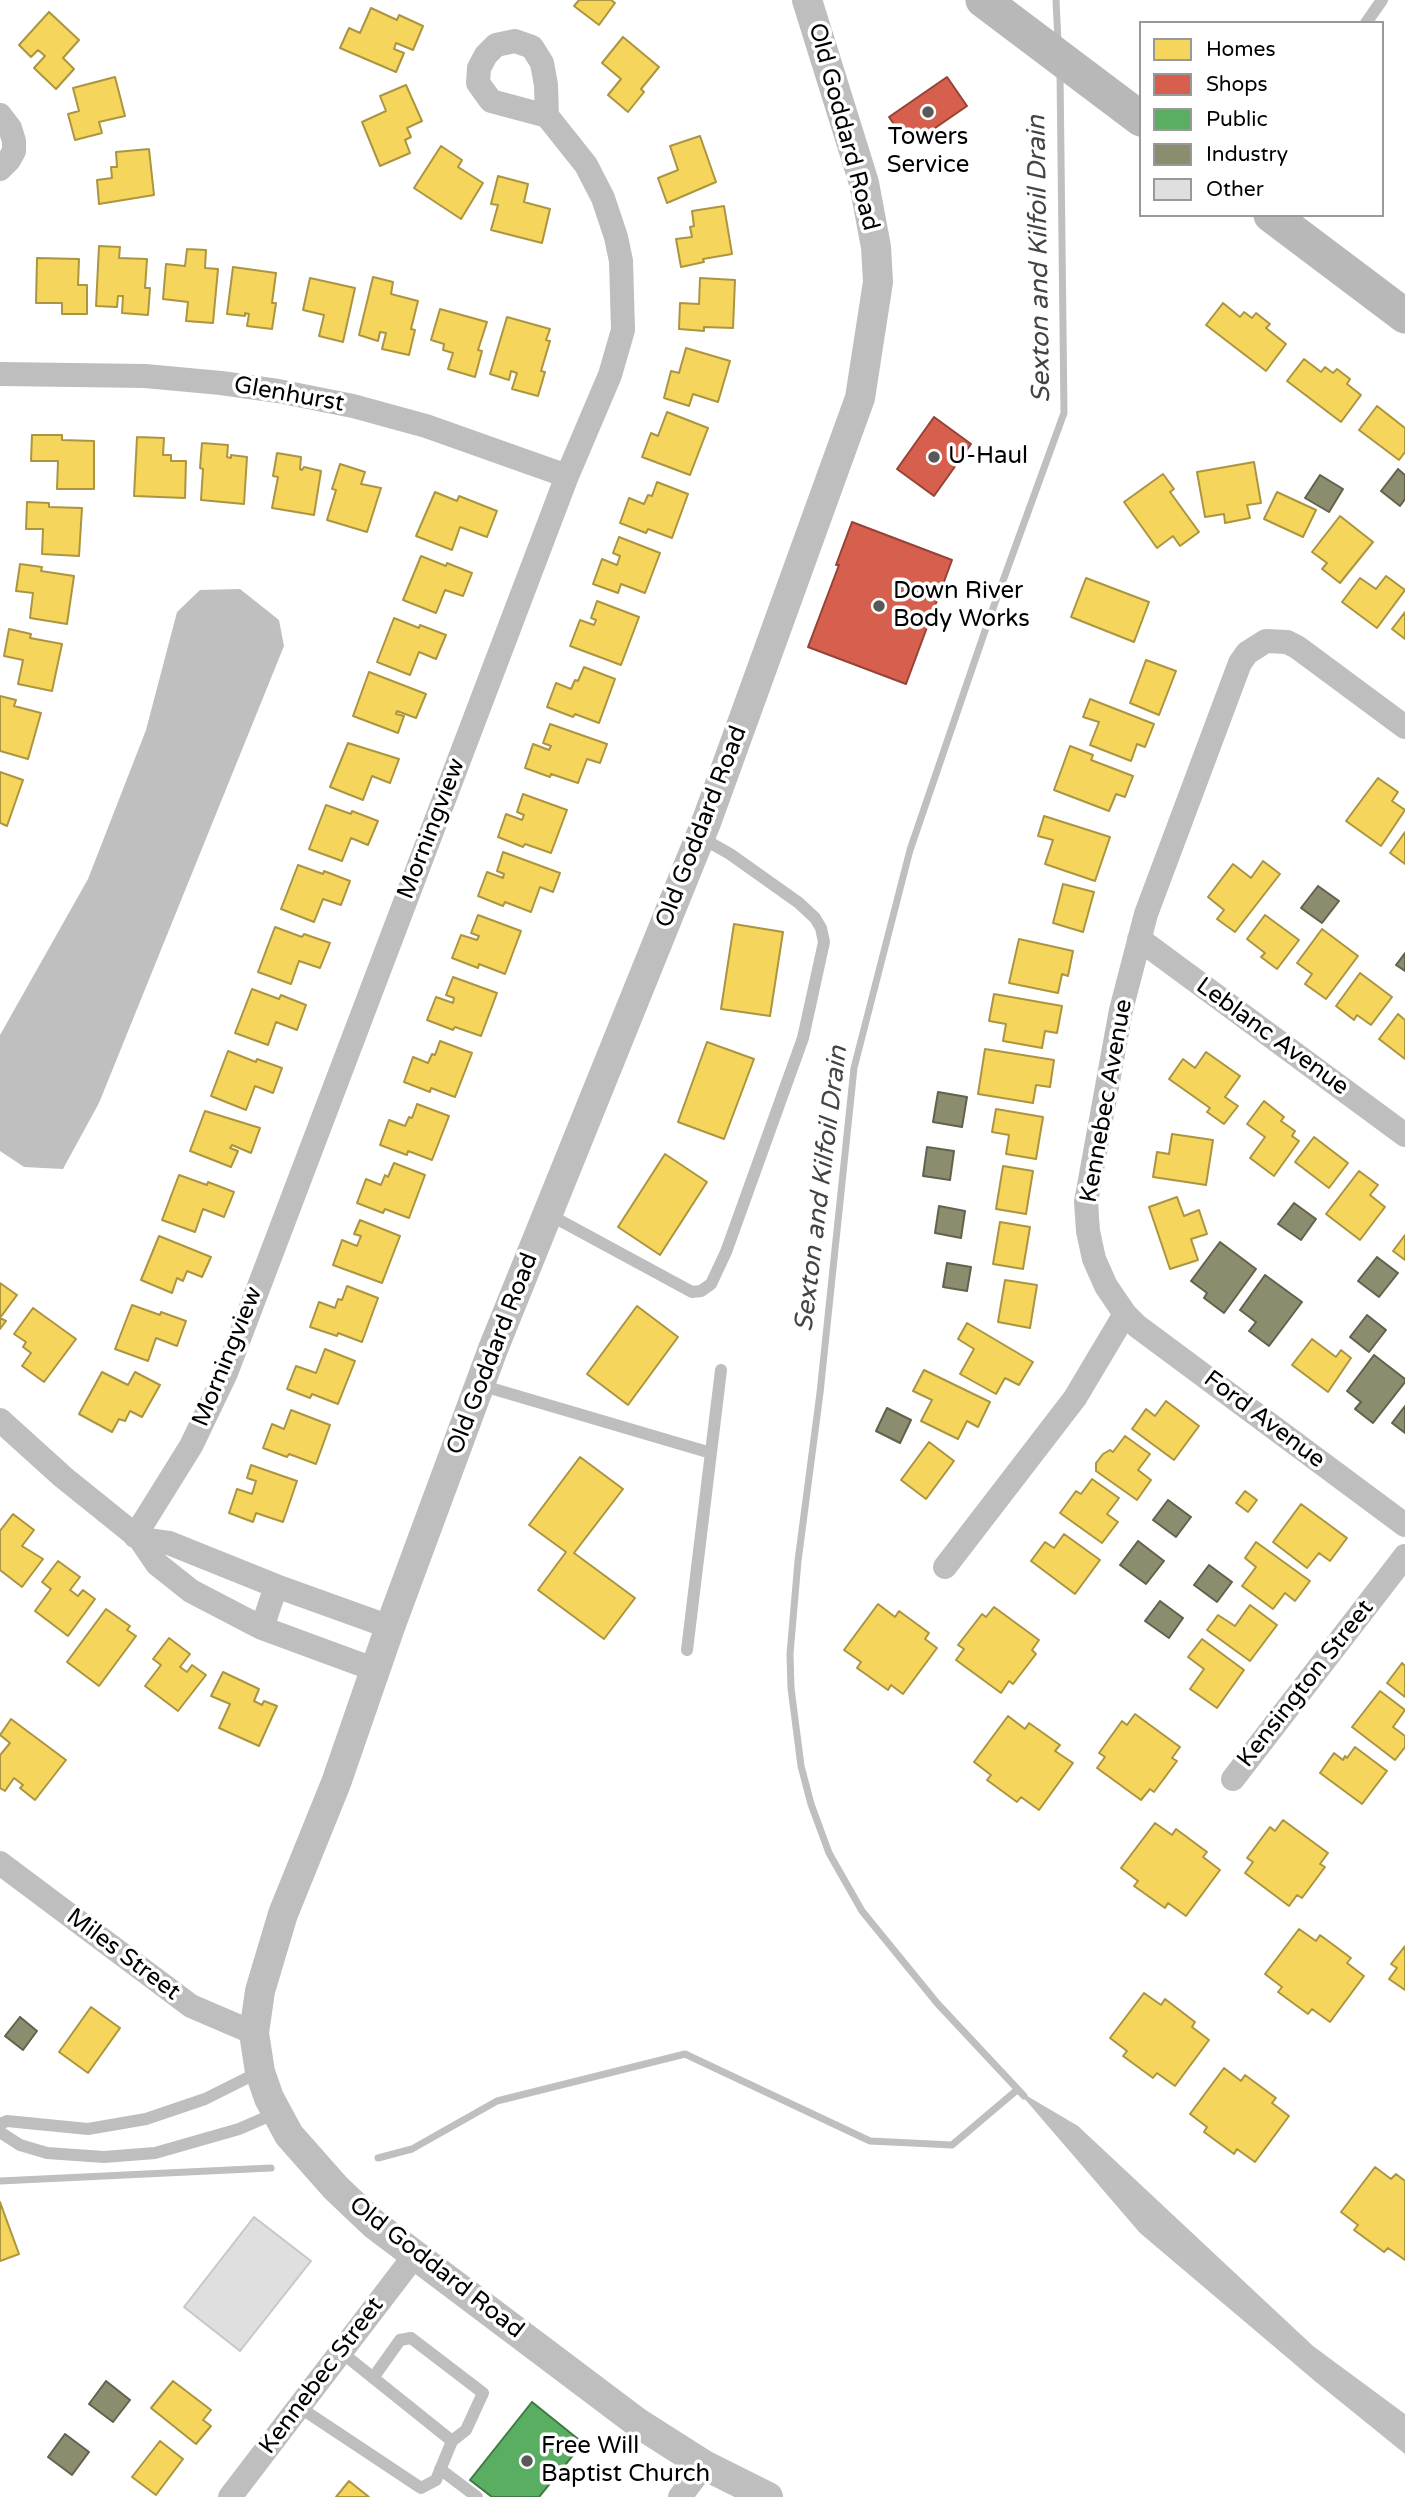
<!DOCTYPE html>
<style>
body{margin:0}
#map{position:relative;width:1405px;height:2497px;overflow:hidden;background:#fff;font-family:"Varela Round",sans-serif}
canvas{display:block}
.legend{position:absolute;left:1139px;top:21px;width:245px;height:196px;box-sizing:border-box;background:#fff;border:2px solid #999;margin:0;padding:9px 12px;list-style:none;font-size:21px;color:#000}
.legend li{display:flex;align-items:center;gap:14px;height:35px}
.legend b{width:35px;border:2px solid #999}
</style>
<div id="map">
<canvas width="1405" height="2497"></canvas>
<ul class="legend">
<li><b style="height:19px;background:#f6d55c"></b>Homes</li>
<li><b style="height:19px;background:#d6604d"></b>Shops</li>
<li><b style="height:19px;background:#5aae61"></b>Public</li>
<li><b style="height:19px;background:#8c8c6e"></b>Industry</li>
<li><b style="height:19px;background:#dfdfdf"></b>Other</li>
</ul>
</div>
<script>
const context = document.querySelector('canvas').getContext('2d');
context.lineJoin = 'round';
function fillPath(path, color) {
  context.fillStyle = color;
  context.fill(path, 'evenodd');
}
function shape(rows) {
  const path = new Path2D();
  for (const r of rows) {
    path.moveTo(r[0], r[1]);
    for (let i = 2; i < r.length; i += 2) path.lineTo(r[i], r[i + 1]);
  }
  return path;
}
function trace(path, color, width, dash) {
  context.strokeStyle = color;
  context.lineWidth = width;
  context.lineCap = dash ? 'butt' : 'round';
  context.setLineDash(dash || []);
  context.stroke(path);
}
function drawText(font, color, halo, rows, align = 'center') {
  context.font = font + ' "Varela Round",sans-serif';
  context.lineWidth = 7;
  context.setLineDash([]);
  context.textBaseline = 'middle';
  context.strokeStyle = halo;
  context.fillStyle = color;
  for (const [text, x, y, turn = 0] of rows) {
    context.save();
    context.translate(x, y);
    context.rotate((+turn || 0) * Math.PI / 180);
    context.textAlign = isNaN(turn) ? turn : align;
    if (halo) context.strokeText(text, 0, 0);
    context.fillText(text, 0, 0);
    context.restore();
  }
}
fillPath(shape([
 [240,589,279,620,284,646,99,1103,63,1169,24,1167,0,1151,0,1035,88,879,146,730,177,612,200,590],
 [1017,2090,1078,2126,1313,2346,1405,2414,1405,2454,1316,2382,1140,2233]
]), '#bfbfbf');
const homes = shape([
 [579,0,611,0,615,3,599,25,574,6,579,0],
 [371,8,397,20,399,15,423,26,413,50,396,43,394,49,404,53,396,72,340,48,349,28,360,33,371,8],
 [49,12,79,40,63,58,74,69,56,89,34,68,45,56,38,50,31,57,19,45,49,12],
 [623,37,659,67,641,89,644,92,628,112,608,95,621,79,602,63,623,37],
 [115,77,125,116,99,122,102,133,75,140,68,114,79,111,73,88,115,77],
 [406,85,422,121,407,128,411,137,405,140,410,153,380,166,362,122,386,111,380,96,406,85],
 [700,136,716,182,667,203,658,178,678,170,670,146,700,136],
 [441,146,462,160,458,167,483,183,461,219,414,188,441,146],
 [149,149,154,195,99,204,97,180,112,178,111,167,117,167,116,152,149,149],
 [498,176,528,184,524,202,550,209,542,243,491,230,498,205,491,204,498,176],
 [724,206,732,254,703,259,704,262,681,267,676,239,692,237,690,227,694,226,692,211,724,206],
 [99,246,120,247,119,258,147,259,145,288,150,288,148,315,122,313,123,296,118,296,117,307,96,306,99,246],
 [187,249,206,250,205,268,218,269,213,323,186,321,188,302,163,299,166,264,185,266,187,249],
 [37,258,79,259,78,285,87,285,87,314,62,314,62,303,36,303,37,258],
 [233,267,276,273,272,303,276,303,272,329,247,326,249,314,245,313,245,316,227,314,233,267],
 [373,277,393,282,391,294,418,301,411,329,415,330,409,355,382,349,386,333,380,332,378,341,359,335,373,277],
 [310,278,355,288,343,342,319,336,324,315,303,310,310,278],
 [700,278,735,280,733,328,704,327,704,331,679,329,680,303,699,304,700,278],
 [1223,303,1240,317,1244,312,1252,318,1256,313,1270,324,1266,328,1286,344,1266,371,1206,325,1223,303],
 [440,309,487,322,478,350,482,351,475,377,448,369,453,353,443,350,444,344,431,340,440,309],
 [507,317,550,329,546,340,550,341,541,371,545,372,538,396,512,389,517,373,511,371,509,380,490,374,507,317],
 [686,348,730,361,718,402,693,394,689,406,664,398,671,371,679,373,686,348],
 [1304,359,1321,372,1325,367,1333,373,1337,369,1350,379,1347,384,1361,395,1341,422,1287,381,1304,359],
 [1377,406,1405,428,1405,452,1399,460,1359,430,1377,406],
 [667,412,708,428,690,475,642,457,651,433,658,436,667,412],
 [32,435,62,435,62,440,94,441,94,489,57,489,58,461,31,461,32,435],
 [137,437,164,438,163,455,171,455,171,461,186,461,185,498,134,496,137,437],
 [202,443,228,445,227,457,231,458,231,455,247,457,244,504,201,500,203,469,200,468,202,443],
 [277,453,301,457,300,469,302,470,304,467,321,471,314,515,272,508,278,477,273,476,277,453],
 [1254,462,1261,503,1247,505,1250,518,1225,523,1224,514,1205,517,1197,472,1254,462],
 [340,464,365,472,361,484,381,488,367,532,327,520,336,490,332,489,340,464],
 [1163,474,1174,489,1170,492,1199,532,1180,546,1173,536,1157,548,1124,502,1163,474],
 [657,482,688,494,672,538,648,529,646,533,620,523,629,498,644,504,648,495,652,496,657,482],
 [435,492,457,501,459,496,497,511,487,537,460,527,452,550,416,536,435,492],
 [1277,492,1316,510,1303,537,1264,519,1277,492],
 [27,502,49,503,49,507,82,508,79,556,42,554,43,529,26,529,27,502],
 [1340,516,1373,542,1340,583,1322,569,1327,563,1312,552,1340,516],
 [619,537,660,553,645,593,621,584,618,593,593,584,602,559,617,565,620,556,613,553,619,537],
 [421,556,446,566,447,563,472,573,463,596,445,590,436,613,403,600,421,556],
 [20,564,42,567,41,571,74,576,67,624,30,618,33,593,16,591,20,564],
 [1386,576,1405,590,1377,628,1342,602,1360,578,1376,589,1386,576],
 [1086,578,1149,602,1134,642,1071,617,1086,578],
 [597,601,639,617,621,665,570,646,580,620,594,625,596,620,591,618,597,601],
 [1405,612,1405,639,1392,629,1405,612],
 [394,618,419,628,420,625,446,635,436,659,419,652,410,675,377,662,394,618],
 [9,629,31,634,30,638,62,644,52,691,18,684,23,660,4,656,9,629],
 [1146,660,1176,671,1159,715,1130,703,1146,660],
 [584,667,615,679,599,723,575,714,573,717,547,707,556,683,571,689,575,680,578,681,584,667],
 [369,672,426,694,416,718,397,711,396,714,404,716,398,733,353,716,369,672],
 [0,696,16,700,14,706,41,713,28,759,0,751,0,696],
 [1090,699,1154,724,1145,747,1137,744,1131,761,1090,745,1099,722,1083,717,1090,699],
 [550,724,607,744,600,763,587,759,578,783,551,774,550,777,525,768,533,744,549,750,551,746,543,743,550,724],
 [348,743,399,759,390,783,372,776,363,800,330,787,348,743],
 [1070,746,1093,755,1091,760,1133,776,1125,797,1116,794,1109,811,1054,790,1070,746],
 [0,772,23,780,7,826,0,823,0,772],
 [1378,778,1398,792,1392,801,1405,810,1381,846,1346,821,1378,778],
 [523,794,567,810,551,853,525,844,523,847,498,837,506,814,522,820,524,815,517,812,523,794],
 [326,805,351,814,352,811,378,821,368,845,351,838,342,861,309,849,326,805],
 [1044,816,1110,837,1095,881,1045,864,1053,840,1038,836,1044,816],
 [1405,832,1405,864,1390,853,1405,832],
 [503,852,560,873,553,892,540,887,531,912,505,902,503,906,478,896,487,872,503,878,504,874,497,871,503,852],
 [1263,861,1280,874,1235,932,1217,919,1224,910,1208,897,1233,864,1251,878,1263,861],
 [298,865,323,874,324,871,350,881,341,905,323,899,314,922,281,909,298,865],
 [1063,884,1094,892,1083,932,1053,923,1063,884],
 [478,915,521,931,505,974,479,964,478,968,452,958,461,935,477,940,479,936,471,933,478,915],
 [1265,915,1299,940,1277,969,1261,957,1265,953,1247,939,1265,915],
 [734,924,783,932,770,1016,721,1009,734,924],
 [275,927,302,937,304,934,330,943,320,968,299,961,291,984,258,972,275,927],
 [1322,929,1358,956,1326,999,1305,984,1312,974,1297,963,1322,929],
 [1019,939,1073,951,1068,976,1062,974,1058,993,1009,983,1019,939],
 [1360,973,1392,997,1371,1025,1357,1015,1354,1020,1336,1006,1360,973],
 [453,977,497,993,481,1036,455,1027,453,1030,427,1020,436,997,453,1003,454,998,446,995,453,977],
 [252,989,279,999,281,995,306,1005,297,1030,276,1022,268,1045,235,1033,252,989],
 [994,994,1062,1006,1057,1033,1045,1031,1042,1048,1003,1041,1006,1024,989,1021,994,994],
 [1398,1014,1405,1020,1405,1059,1379,1039,1398,1014],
 [440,1041,472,1053,455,1097,431,1088,430,1092,404,1082,413,1057,428,1063,432,1054,435,1055,440,1041],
 [707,1042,754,1059,724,1139,678,1122,707,1042],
 [985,1049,1054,1060,1050,1087,1036,1085,1033,1103,978,1094,985,1049],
 [228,1051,256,1062,257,1059,282,1068,273,1093,255,1086,246,1110,211,1096,228,1051],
 [1206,1052,1240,1076,1225,1097,1238,1106,1224,1124,1207,1112,1210,1108,1169,1079,1183,1059,1195,1068,1206,1052],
 [1264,1101,1284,1117,1281,1121,1295,1131,1292,1136,1299,1141,1274,1176,1250,1158,1265,1137,1247,1124,1264,1101],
 [417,1104,449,1116,432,1160,408,1151,407,1155,380,1145,389,1120,405,1126,409,1117,412,1118,417,1104],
 [996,1109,1043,1117,1036,1159,1006,1154,1009,1135,992,1132,996,1109],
 [205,1111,260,1128,251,1153,232,1145,230,1148,238,1151,231,1167,190,1151,205,1111],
 [1172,1134,1213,1140,1206,1185,1153,1177,1157,1152,1169,1154,1172,1134],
 [1314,1137,1348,1163,1329,1188,1295,1162,1314,1137],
 [665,1154,707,1182,660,1255,618,1227,665,1154],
 [394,1163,425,1175,409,1218,385,1209,383,1213,357,1203,366,1179,381,1185,385,1175,388,1177,394,1163],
 [1003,1166,1033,1171,1026,1214,996,1209,1003,1166],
 [1359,1171,1378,1185,1370,1195,1385,1207,1360,1240,1326,1214,1359,1171],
 [179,1175,207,1185,208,1182,234,1192,224,1217,203,1209,195,1232,162,1220,179,1175],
 [1177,1197,1184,1216,1199,1210,1207,1234,1191,1239,1198,1260,1170,1269,1149,1207,1177,1197],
 [360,1220,400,1236,382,1283,333,1265,342,1240,357,1246,361,1236,354,1234,360,1220],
 [1000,1222,1030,1227,1023,1269,993,1264,1000,1222],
 [1405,1235,1405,1260,1393,1251,1405,1235],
 [159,1236,211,1257,202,1277,187,1271,183,1281,177,1278,172,1293,141,1280,159,1236],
 [1005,1280,1037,1285,1030,1328,998,1322,1005,1280],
 [0,1283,17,1295,0,1318,6,1321,0,1329,0,1283],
 [347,1286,378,1298,362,1342,338,1333,337,1336,310,1327,319,1302,335,1308,338,1299,342,1300,347,1286],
 [132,1305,160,1315,161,1312,186,1321,177,1346,156,1338,148,1361,115,1349,132,1305],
 [637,1306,678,1337,628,1405,587,1374,637,1306],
 [33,1308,76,1339,44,1382,22,1366,31,1353,23,1347,26,1342,14,1334,33,1308],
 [967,1323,1033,1362,1019,1385,1005,1378,996,1394,960,1374,974,1349,958,1339,967,1323],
 [1312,1339,1336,1357,1341,1350,1351,1358,1328,1392,1292,1365,1312,1339],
 [325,1349,355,1361,338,1404,312,1394,310,1398,287,1389,296,1366,316,1373,325,1349],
 [924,1370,990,1402,978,1427,967,1421,958,1439,921,1421,932,1400,913,1391,924,1370],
 [102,1372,128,1385,135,1372,160,1385,142,1417,130,1411,125,1421,119,1419,112,1432,79,1414,102,1372],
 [1166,1401,1199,1426,1174,1460,1132,1429,1146,1409,1155,1416,1166,1401],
 [291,1410,330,1425,316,1464,289,1454,287,1457,263,1448,272,1424,284,1429,291,1410],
 [1125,1436,1150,1454,1138,1470,1151,1480,1137,1500,1096,1471,1096,1463,1103,1454,1110,1450,1113,1452,1125,1436],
 [929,1442,954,1461,926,1499,901,1480,929,1442],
 [580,1457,623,1489,574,1553,635,1598,604,1639,538,1590,566,1552,529,1525,580,1457],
 [251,1465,297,1481,283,1522,256,1513,253,1522,229,1513,237,1489,252,1494,256,1481,247,1478,251,1465],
 [1092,1479,1119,1498,1107,1514,1118,1522,1102,1543,1060,1513,1076,1491,1081,1494,1092,1479],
 [1245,1491,1257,1500,1248,1512,1236,1503,1245,1491],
 [1301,1504,1347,1538,1330,1561,1319,1553,1307,1568,1273,1542,1301,1504],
 [13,1514,34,1530,22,1546,43,1559,22,1587,0,1570,0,1531,13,1514],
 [1064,1534,1100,1560,1075,1594,1031,1561,1045,1542,1054,1548,1064,1534],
 [1256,1542,1310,1581,1295,1601,1285,1593,1273,1609,1242,1586,1256,1567,1245,1558,1256,1542],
 [58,1561,80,1577,70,1590,78,1596,83,1590,95,1599,68,1636,35,1611,51,1589,42,1582,58,1561],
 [878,1604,895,1617,899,1611,929,1633,925,1639,937,1648,903,1694,891,1685,888,1690,857,1668,861,1662,844,1650,878,1604],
 [1250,1605,1277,1625,1250,1661,1207,1630,1218,1615,1235,1626,1250,1605],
 [994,1607,1039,1640,1032,1650,1036,1654,1013,1684,1009,1681,1001,1693,956,1660,964,1649,958,1645,982,1614,986,1617,994,1607],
 [106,1609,130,1626,127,1630,136,1636,99,1686,67,1662,106,1609],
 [169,1638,190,1654,180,1667,187,1672,192,1665,206,1675,178,1711,145,1686,161,1665,153,1659,169,1638],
 [1202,1639,1244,1670,1217,1708,1190,1689,1204,1669,1188,1657,1202,1639],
 [1402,1663,1405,1666,1405,1697,1387,1683,1402,1663],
 [223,1672,259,1689,254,1701,262,1705,264,1701,277,1706,259,1746,219,1728,230,1704,211,1696,223,1672],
 [1380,1691,1405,1710,1393,1727,1405,1736,1405,1747,1395,1760,1352,1727,1380,1691],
 [1135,1714,1180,1747,1172,1758,1177,1761,1154,1792,1150,1789,1141,1800,1097,1768,1105,1757,1099,1753,1122,1721,1127,1725,1135,1714],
 [1008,1716,1025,1729,1029,1723,1060,1745,1055,1751,1073,1763,1039,1810,1021,1797,1017,1802,987,1780,991,1775,974,1762,1008,1716],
 [11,1719,66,1760,35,1800,20,1788,23,1785,14,1778,5,1791,0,1788,0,1755,10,1743,0,1735,11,1719],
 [1355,1747,1387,1771,1362,1804,1320,1773,1334,1753,1343,1760,1345,1756,1347,1758,1355,1747],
 [1283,1820,1328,1853,1320,1864,1325,1867,1302,1898,1297,1895,1289,1906,1245,1873,1253,1862,1247,1858,1270,1827,1275,1831,1283,1820],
 [1155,1823,1172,1835,1176,1829,1207,1852,1203,1857,1220,1870,1186,1916,1168,1903,1165,1908,1134,1886,1138,1881,1121,1868,1155,1823],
 [1299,1929,1316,1941,1320,1935,1351,1958,1347,1963,1364,1976,1330,2022,1312,2009,1308,2014,1278,1992,1282,1987,1265,1974,1299,1929],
 [1405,1946,1405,1990,1389,1979,1397,1968,1391,1964,1405,1946],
 [1144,1993,1161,2005,1165,1999,1195,2022,1192,2027,1209,2040,1175,2086,1157,2073,1153,2078,1123,2056,1127,2051,1110,2038,1144,1993],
 [91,2007,120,2028,88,2073,59,2052,91,2007],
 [1224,2068,1241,2081,1245,2075,1276,2098,1272,2103,1289,2116,1255,2162,1237,2149,1234,2154,1204,2132,1207,2127,1190,2114,1224,2068],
 [1375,2167,1391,2179,1396,2174,1405,2181,1405,2260,1388,2248,1384,2252,1354,2230,1358,2225,1341,2212,1375,2167],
 [0,2202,19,2254,0,2261,0,2202],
 [173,2381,211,2410,203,2420,211,2426,196,2444,151,2408,173,2381],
 [160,2441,183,2459,156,2495,132,2477,160,2441],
 [349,2481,369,2497,336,2497,349,2481]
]);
fillPath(homes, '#f6d55c');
trace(homes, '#ac9540', 2);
const shops = shape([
 [947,77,967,106,909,146,889,117,947,77],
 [934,417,971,444,934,496,897,469,934,417],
 [852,522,952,560,906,684,808,647,839,565,836,565,852,522]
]);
fillPath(shops, '#d6604d');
trace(shops, '#964336', 2);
const public = shape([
 [532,2402,583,2443,539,2497,492,2497,470,2480,532,2402]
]);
fillPath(public, '#5aae61');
trace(public, '#3f7a44', 2);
const industry = shape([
 [1398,469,1405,475,1405,499,1400,506,1381,491,1398,469],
 [1320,475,1343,489,1329,512,1305,498,1320,475],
 [1318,886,1339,901,1322,923,1301,908,1318,886],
 [1405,953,1405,971,1396,965,1405,953],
 [938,1092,967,1097,962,1127,933,1122,938,1092],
 [927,1147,954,1151,950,1180,923,1176,927,1147],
 [1294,1203,1316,1219,1301,1240,1278,1224,1294,1203],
 [939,1206,965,1211,961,1238,935,1233,939,1206],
 [1220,1242,1256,1269,1224,1313,1204,1298,1207,1293,1191,1281,1220,1242],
 [1377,1257,1398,1273,1379,1297,1358,1281,1377,1257],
 [947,1263,971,1267,967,1291,943,1287,947,1263],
 [1265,1275,1302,1302,1269,1346,1249,1331,1256,1322,1240,1310,1265,1275],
 [1367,1315,1386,1330,1369,1352,1350,1337,1367,1315],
 [1374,1355,1405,1379,1405,1382,1373,1423,1355,1409,1361,1402,1347,1391,1374,1355],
 [1405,1406,1405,1433,1392,1423,1405,1406],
 [887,1408,911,1420,900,1443,876,1431,887,1408],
 [1168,1500,1191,1517,1176,1537,1153,1520,1168,1500],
 [1138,1541,1164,1561,1146,1584,1120,1565,1138,1541],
 [1209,1565,1232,1582,1217,1602,1194,1585,1209,1565],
 [1160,1601,1183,1618,1169,1638,1145,1621,1160,1601],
 [20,2017,37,2031,23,2050,5,2036,20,2017],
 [106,2381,130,2400,113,2422,89,2404,106,2381],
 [65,2434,89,2452,72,2475,48,2457,65,2434]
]);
fillPath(industry, '#8c8c6e');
trace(industry, '#62624d', 2);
trace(shape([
 [1056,0,1058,42],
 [1024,2096,937,2003,862,1911,829,1853,811,1804,801,1766,791,1688,790,1654,798,1561,820,1393,854,1068,910,850,988,622,1064,413,1060,72],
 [378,2158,412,2149,497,2101,685,2054,870,2141,952,2145,1017,2090],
 [0,2181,271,2168]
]), '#bfbfbf', 7);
const building = shape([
 [254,2217,311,2261,240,2351,184,2307,254,2217]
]);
fillPath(building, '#dfdfdf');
trace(building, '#c7c7c7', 2);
trace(shape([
 [1366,23,1382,0],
 [548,1214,692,1292,701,1291,711,1284,726,1252,803,1038,824,942,821,928,815,918,799,903,730,854,700,837],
 [480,1385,711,1453],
 [687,1650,721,1370],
 [0,2124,7,2121,88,2129,146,2119,205,2099,259,2072],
 [0,2132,20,2145,47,2153,104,2157,155,2153,239,2129,276,2113],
 [341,2352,452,2441,466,2430,483,2393,411,2338,400,2340,373,2378],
 [299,2407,421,2488,436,2480,452,2441],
 [440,2469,477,2497]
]), '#bebebe', 12);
trace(shape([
 [0,115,10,128,14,141,14,151,9,160,0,169],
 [0,374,145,376,221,383,278,391,353,406,426,426,567,476],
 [1405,727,1297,647,1287,642,1266,641,1247,653,1240,663,1146,914,1121,1010,1086,1202,1088,1231,1094,1259,1106,1286,1125,1314,1137,1326,1405,1525],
 [1139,939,1405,1135],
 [0,1420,63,1477,140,1539,157,1564,191,1591,262,1628,376,1670],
 [135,1536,191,1446,226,1373,567,476,610,375,623,330,621,261,616,237,603,198,586,165,547,116,491,101,478,83,479,68,486,55,496,45,515,41,532,47,542,63,546,85,547,116],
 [140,1539,169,1543,276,1586,390,1627],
 [945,1567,1075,1398,1125,1314],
 [262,1628,276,1586],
 [1233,1779,1405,1556],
 [0,1863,191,2006,254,2033],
 [230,2497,415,2255],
 [680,2497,704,2465]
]), '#bebebe', 24);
trace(shape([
 [768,2497,704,2465,638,2423,375,2225,335,2187,289,2135,269,2098,260,2072,254,2033,260,1991,283,1914,336,1783,390,1627,493,1349,707,820,860,398,878,282,876,247,864,183,807,0]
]), '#bebebe', 30);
trace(shape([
 [983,0,1141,119],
 [1271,215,1405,316]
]), '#b8b8b8', 35);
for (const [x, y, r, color] of [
 [928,112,7,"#595959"],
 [934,457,7,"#595959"],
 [879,606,7,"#595959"],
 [527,2461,7,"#595959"]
]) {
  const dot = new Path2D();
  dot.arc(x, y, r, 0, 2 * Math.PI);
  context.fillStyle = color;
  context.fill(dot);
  trace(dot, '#fff', 2.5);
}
drawText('24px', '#000', '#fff', [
 ["Old Goddard Road",843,127,75],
 ["Glenhurst",289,395,10],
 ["Old Goddard Road",702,827,-69],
 ["Morningview",432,829,-69],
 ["Leblanc Avenue",1272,1037,36],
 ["Kennebec Avenue",1107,1101,-80],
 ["Old Goddard Road",493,1354,-69],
 ["Morningview",228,1357,-68],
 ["Ford Avenue",1264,1420,37],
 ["Kensington Street",1306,1684,-52],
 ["Miles Street",123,1955,37],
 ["Old Goddard Road",436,2268,38],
 ["Kennebec Street",322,2376,-53]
]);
drawText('24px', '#000', '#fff', [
 ["Towers",928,138,"center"],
 ["Service",928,166,"center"],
 ["U-Haul",948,457],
 ["Down River",893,592],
 ["Body Works",893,620],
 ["Free Will",541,2447],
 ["Baptist Church",541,2475]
], 'left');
drawText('italic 26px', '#444', '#fff', [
 ["Sexton and Kilfoil Drain",1040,259,-91],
 ["Sexton and Kilfoil Drain",822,1189,-83]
]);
</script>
